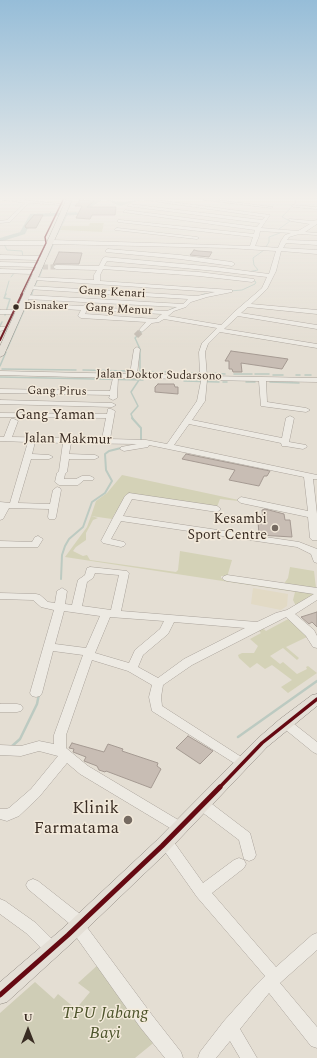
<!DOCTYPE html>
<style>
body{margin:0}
#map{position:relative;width:317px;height:1058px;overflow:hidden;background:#e4ded3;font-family:Spectral,serif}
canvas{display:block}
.north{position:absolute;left:8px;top:1010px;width:40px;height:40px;-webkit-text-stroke:3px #f3eadb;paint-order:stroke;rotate:0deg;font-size:11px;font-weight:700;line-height:16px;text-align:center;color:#392c23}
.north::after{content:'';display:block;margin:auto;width:14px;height:18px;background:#392c23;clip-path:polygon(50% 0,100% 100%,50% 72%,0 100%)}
</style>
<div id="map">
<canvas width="317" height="1058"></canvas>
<div class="north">U</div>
</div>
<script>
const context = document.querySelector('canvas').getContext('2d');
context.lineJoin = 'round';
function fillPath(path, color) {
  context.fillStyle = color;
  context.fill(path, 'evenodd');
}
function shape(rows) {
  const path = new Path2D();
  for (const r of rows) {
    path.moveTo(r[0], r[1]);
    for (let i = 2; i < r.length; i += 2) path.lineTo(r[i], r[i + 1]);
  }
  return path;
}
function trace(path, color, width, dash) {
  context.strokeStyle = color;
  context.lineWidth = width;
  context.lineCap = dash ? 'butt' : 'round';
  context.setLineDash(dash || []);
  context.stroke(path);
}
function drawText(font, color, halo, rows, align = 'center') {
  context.font = font + ' Spectral,serif';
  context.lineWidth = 3;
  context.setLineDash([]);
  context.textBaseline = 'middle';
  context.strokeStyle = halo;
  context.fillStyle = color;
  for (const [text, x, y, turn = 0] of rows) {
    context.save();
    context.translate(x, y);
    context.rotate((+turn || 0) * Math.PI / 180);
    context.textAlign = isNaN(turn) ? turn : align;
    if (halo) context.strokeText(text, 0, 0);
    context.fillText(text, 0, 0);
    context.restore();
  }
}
fillPath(shape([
 [253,588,288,594,287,606,281,610,251,604]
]), '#e2dac5');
fillPath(shape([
 [90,223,104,223,102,232,60,230,62,226,89,226],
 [122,475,248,502,220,499,217,507,128,494,126,495,114,519,115,513,112,519,91,516,96,501,107,493],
 [91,516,98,518,93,520,86,533,86,540,76,547,73,551,83,556,87,555,90,560,176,572,178,570,180,551,232,560,227,577,221,576,221,578,314,594,296,606,293,600,295,592,65,557,87,527],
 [290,567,314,571,316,588,283,585,288,578],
 [290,618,309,636,286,647,299,658,297,660,283,648,270,656,280,664,283,662,297,674,307,669,306,667,308,666,317,673,288,693,281,687,292,680,272,665,265,669,257,663,250,668,239,658,238,655,242,653,254,653,258,646,250,639,261,633,257,629,261,627,266,631]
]), '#d4d2b7');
fillPath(shape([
 [100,963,157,1040,135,1058,0,1058,0,1013,35,982,54,999,58,994,76,1009,90,992,78,983]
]), '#cfcdb6');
trace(shape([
 [49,214,51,212],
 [65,219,67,214],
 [57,235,65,219],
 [2,240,7,250,22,251,23,257],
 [48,256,54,243],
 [248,272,258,270,254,265,253,258,264,250,269,242,269,237,280,233,279,229,290,221,282,217,296,202,295,200],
 [11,277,15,272],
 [39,278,43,267],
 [34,288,38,279],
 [230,291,242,290,255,284,256,282,252,280],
 [5,295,9,281],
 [31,295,34,289],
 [202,295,213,293]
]), '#bccac1', 1);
trace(shape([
 [202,295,205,294],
 [31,296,32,294],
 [170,310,178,307],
 [5,315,10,299,4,298,6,294],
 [0,326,2,322],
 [7,349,26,306],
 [0,366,6,352],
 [2,369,76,370],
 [83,370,130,371],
 [140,372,148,372],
 [151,372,156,372],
 [161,372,163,372],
 [165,372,176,373],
 [181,373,184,373],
 [186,373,200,373],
 [211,373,225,374],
 [234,374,252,374],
 [255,374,269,374],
 [273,375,283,375],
 [296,375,300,375],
 [305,375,311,375],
 [0,377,143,380],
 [184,381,219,382],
 [223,382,227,382],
 [246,382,255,382],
 [270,382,299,383],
 [133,419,131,414,138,406,131,392,139,380,140,373,140,349,135,338,143,330]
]), '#bccac1', 1.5);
trace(shape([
 [132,418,141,428,141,442],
 [61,579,62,555,65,546,69,539,83,527,92,502,105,493,112,481,106,470,105,454,109,451,121,448]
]), '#bccac1', 2);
trace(shape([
 [238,737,317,681],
 [11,747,20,739,37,704,39,694]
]), '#bccac1', 2.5);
fillPath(shape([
 [95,200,102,200,91,207,87,207,87,205,95,200],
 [106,200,120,202,142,200,120,206,106,200],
 [76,212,79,214,78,215,34,217,25,234,0,242,0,238,20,232,30,214,76,212]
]), '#bccac1');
const building = shape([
 [80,200,94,201,87,207,116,207,115,215,92,215,90,219,76,218,82,206,75,206,80,200],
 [34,215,43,215,36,228,26,228,25,226,34,215],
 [194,250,198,251,212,252,209,257,190,255,194,250],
 [59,252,82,253,79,264,56,264,53,265,59,252],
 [231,351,288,359,282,369,241,363,242,372,233,372,232,369,229,369,229,361,225,361,231,351],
 [158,384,174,384,175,387,178,387,178,394,155,392,155,387,158,384],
 [186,454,270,471,267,476,264,476,259,486,229,480,235,470,182,459,186,454],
 [265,509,284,514,285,520,290,520,292,537,259,535,258,521,263,521,262,510,265,509],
 [317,612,317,627,312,622,309,624,301,617,317,612],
 [188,736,213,751,200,764,176,748,188,736],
 [72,743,104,752,108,744,123,749,122,751,158,763,157,766,161,769,151,788,106,771,105,772,99,770,97,766,84,761,86,757,73,752,74,749,69,748,72,743]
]);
fillPath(building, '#c8bdb4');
trace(building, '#a59a92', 1);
trace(shape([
 [43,267,56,267]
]), '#c2bab0', 5, [5, 2.5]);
trace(shape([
 [136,336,142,330]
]), '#c2bab0', 6, [6, 3.5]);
const minor = shape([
 [3,200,23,200,63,204,61,205,29,203,10,222,0,223,0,221,7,220,25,203,3,200],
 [145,200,157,200,270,215,261,228,298,231,310,224,291,221,289,220,289,219,313,221,317,220,317,224,305,232,317,233,317,235,299,234,289,237,287,240,317,241,317,245,286,243,283,248,317,250,317,254,281,251,276,271,267,289,251,304,317,310,317,314,248,307,241,313,317,325,317,329,238,316,224,329,317,344,317,348,220,332,208,344,205,352,207,376,317,378,317,382,266,381,267,402,306,408,310,410,306,412,261,406,259,381,207,380,205,401,192,420,282,438,286,418,290,416,294,418,289,442,306,445,307,447,303,449,285,446,282,446,281,443,189,424,174,445,317,475,317,479,313,479,317,514,317,540,312,540,310,538,308,517,241,503,237,500,241,497,308,511,304,477,149,445,148,447,124,451,120,449,121,447,137,444,71,443,69,454,95,455,99,457,95,459,69,459,67,472,65,474,64,479,76,479,82,476,90,476,94,478,93,480,84,480,78,485,59,485,55,482,57,473,59,471,63,443,35,442,32,454,49,455,53,457,49,459,31,459,18,503,50,504,53,490,57,487,60,488,61,490,56,517,55,519,49,519,48,517,49,509,9,508,3,519,0,520,0,502,10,503,28,442,0,441,0,437,4,437,11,419,14,419,18,421,12,437,102,439,106,418,0,417,0,413,107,414,108,409,111,409,115,411,110,439,146,440,167,444,197,401,201,381,200,379,118,378,117,398,113,400,109,398,110,395,0,393,0,389,110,391,113,378,0,375,0,371,130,374,134,349,137,347,140,349,137,374,200,375,199,352,202,343,217,328,164,319,159,322,152,323,142,332,139,330,146,322,81,318,78,316,81,310,23,307,20,305,23,303,82,306,85,305,88,307,167,311,177,307,26,299,23,297,26,295,183,304,188,299,28,289,28,287,30,286,197,296,215,292,35,280,32,278,33,277,94,280,94,275,97,270,56,269,53,267,56,265,99,266,103,258,105,257,216,267,269,274,270,271,276,251,229,248,51,244,48,242,51,240,250,246,253,237,118,222,118,220,120,220,254,234,255,230,123,212,125,210,257,227,260,223,127,206,129,204,262,220,265,217,145,200],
 [260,231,291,233,285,235,281,241,278,248,255,246,259,236,260,231],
 [107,261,216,271,267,277,262,288,233,313,221,325,168,316,174,311,186,307,191,302,207,297,232,292,232,290,100,281,100,275,103,269,199,276,252,282,255,280,254,279,199,272,104,266,107,261],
 [87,310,162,314,156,319,85,314,87,310],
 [204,200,218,200,273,207,271,208,204,200],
 [291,205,317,207,317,209,293,207,291,205],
 [117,228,197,237,199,238,197,239,115,230,115,229,117,228],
 [0,241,46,241,49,243,46,245,0,245,0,241],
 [108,249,180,255,232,262,235,264,232,266,180,259,106,252,106,250,108,249],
 [0,255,39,256,42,258,39,260,0,259,0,255],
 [0,262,36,263,39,265,36,267,0,266,0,262],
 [0,269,32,270,35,272,32,274,0,273,0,269],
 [0,310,13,310,16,312,13,314,0,314,0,310],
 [0,327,5,327,8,329,0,331,0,327],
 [0,400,112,403,116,405,112,407,0,404,0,400],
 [129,493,217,506,221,509,217,512,132,499,123,516,299,542,317,549,317,563,314,562,311,554,297,547,121,521,111,539,124,542,126,544,124,546,121,547,103,543,101,541,113,518,125,496,129,493],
 [38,536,43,539,38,547,0,547,0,541,32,542,35,537,38,536],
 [90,567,127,571,129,573,121,611,257,622,276,613,287,610,314,594,227,581,224,580,222,578,224,576,227,575,317,588,317,600,295,614,314,630,317,636,317,648,313,647,306,636,286,617,192,665,163,685,161,697,162,706,246,760,248,763,246,766,242,768,152,711,149,697,152,685,128,671,92,660,66,735,66,748,88,766,185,824,187,828,185,832,180,834,80,774,67,763,39,797,19,816,7,821,0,819,0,809,6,809,9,808,31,789,58,756,39,751,21,756,0,755,0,745,21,746,39,741,54,744,54,735,83,655,53,651,42,693,40,696,36,697,32,696,30,693,54,610,41,607,33,600,0,599,0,593,36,594,40,595,48,602,55,603,57,591,62,588,67,591,65,604,72,605,78,580,85,575,87,568,90,567],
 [95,573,119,575,111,610,82,606,87,582,93,578,95,573],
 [64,611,100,616,86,648,55,644,64,611],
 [110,617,164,621,160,629,135,650,129,663,95,653,110,617],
 [174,622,245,628,184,659,158,678,138,667,143,655,168,634,174,622],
 [0,704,17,704,21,705,23,708,21,711,17,712,0,712,0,704],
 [285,719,289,720,317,742,317,754,313,752,281,726,279,723,281,720,285,719],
 [203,800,208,801,250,833,256,855,254,859,249,861,244,859,239,840,198,809,197,805,198,801,203,800],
 [166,836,171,838,203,883,234,860,239,858,244,860,246,864,244,868,212,893,276,967,312,935,317,933,317,950,280,983,317,1027,317,1048,311,1046,269,993,240,1029,257,1058,240,1058,230,1041,216,1058,198,1058,200,1052,224,1021,257,984,265,976,197,897,161,846,159,842,161,838,166,836],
 [33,879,38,881,85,918,87,923,86,926,152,1015,181,1052,183,1058,165,1058,140,1027,72,931,70,924,28,889,26,885,28,881,33,879],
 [0,899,5,901,36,923,57,944,59,949,57,954,52,956,47,954,26,933,0,914,0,899]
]);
const major = shape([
 [66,200,72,200,4,355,0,357,0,346,66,200],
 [317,694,317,706,267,747,168,851,74,941,7,1002,0,1004,0,982,62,929,156,841,257,739,280,719,312,695,317,694]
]);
trace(minor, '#aaa39b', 1);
trace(major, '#908982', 1);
fillPath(minor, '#edeae3');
fillPath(major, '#e4dfd6');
trace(shape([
 [21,295,46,243,45,237,63,200]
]), '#650912', 1.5);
trace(shape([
 [0,340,22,294]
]), '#650912', 2);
trace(shape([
 [219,788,262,743,317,699]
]), '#650912', 3.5);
trace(shape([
 [0,995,68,935,162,846,220,787]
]), '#650912', 5);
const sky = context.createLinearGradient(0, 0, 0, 348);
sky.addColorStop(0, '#96bdd8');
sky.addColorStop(0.57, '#f3f0eb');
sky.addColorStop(1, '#f3f0eb00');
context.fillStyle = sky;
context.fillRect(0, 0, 317, 348);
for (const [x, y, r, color] of [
 [16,307,3.5,"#392c23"],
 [275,528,4,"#756a61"],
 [128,820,5,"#756a61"]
]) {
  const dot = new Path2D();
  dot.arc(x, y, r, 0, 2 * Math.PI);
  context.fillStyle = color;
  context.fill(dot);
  trace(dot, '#f3eadb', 1.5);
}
drawText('11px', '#392c23', '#f3eadb', [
 ["Disnaker",24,307]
], 'left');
drawText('12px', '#392c23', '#f3eadb', [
 ["Gang Kenari",112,293,3],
 ["Gang Menur",119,310,3],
 ["Jalan Doktor Sudarsono",159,376,1],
 ["Gang Pirus",57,392,1]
]);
drawText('14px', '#392c23', '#f3eadb', [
 ["Gang Yaman",55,416],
 ["Jalan Makmur",68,440,1]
]);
drawText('14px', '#392c23', '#f3eadb', [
 ["Kesambi",267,520],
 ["Sport Centre",267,536]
], 'right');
drawText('17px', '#392c23', '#f3eadb', [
 ["Klinik",119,810],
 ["Farmatama",119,830]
], 'right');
drawText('italic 17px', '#4d542b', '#f3eadb', [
 ["TPU Jabang",105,1015],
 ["Bayi",105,1035]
]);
</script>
